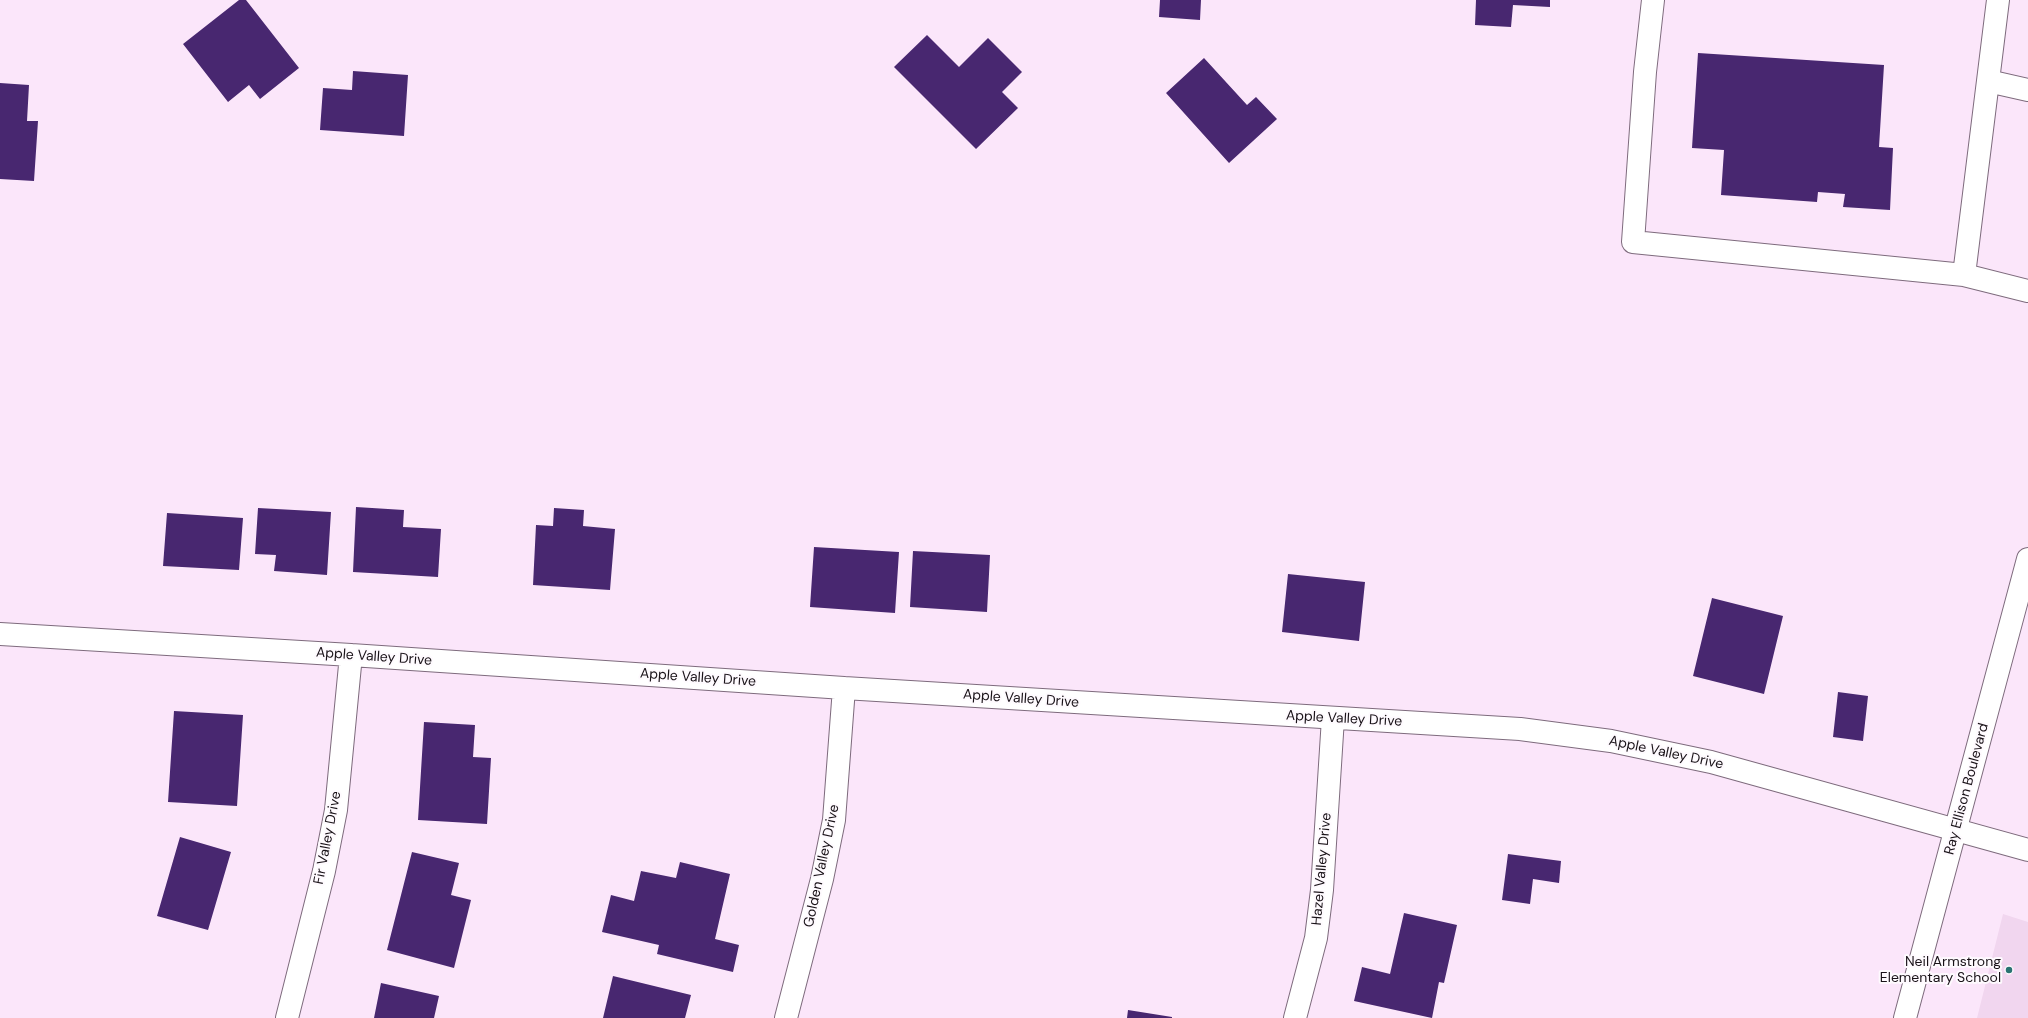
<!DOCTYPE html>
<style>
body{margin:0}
canvas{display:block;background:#fbe6fa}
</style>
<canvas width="2028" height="1018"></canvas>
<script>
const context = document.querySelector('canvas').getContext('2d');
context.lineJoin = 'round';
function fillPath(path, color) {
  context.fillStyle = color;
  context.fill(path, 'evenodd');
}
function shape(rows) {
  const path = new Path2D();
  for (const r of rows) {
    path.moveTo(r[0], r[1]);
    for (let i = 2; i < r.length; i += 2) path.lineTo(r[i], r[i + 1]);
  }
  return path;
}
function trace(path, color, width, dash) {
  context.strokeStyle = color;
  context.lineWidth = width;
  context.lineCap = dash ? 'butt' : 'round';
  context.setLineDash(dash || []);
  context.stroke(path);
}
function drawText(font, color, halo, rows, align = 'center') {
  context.font = font + ' "DM Sans",sans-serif';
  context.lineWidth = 4;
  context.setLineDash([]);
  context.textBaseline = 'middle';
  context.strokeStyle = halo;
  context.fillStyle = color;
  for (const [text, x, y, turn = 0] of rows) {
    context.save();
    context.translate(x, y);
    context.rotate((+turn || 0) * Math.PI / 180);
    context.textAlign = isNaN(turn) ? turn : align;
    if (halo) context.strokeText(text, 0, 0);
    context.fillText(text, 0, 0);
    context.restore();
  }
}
fillPath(shape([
 [2003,914,2028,922,2028,1018,1977,1018]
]), '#f1d6ef');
fillPath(shape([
 [239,0,246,0,299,68,260,99,249,85,228,102,183,44],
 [1160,0,1201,0,1200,20,1159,17],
 [1476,0,1550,0,1550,7,1513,5,1511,27,1475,25],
 [927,35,959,67,988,38,1022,72,1002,92,1018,108,976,149,894,67],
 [1698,53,1884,65,1879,147,1893,148,1890,210,1843,207,1845,194,1818,192,1817,202,1721,195,1724,150,1692,148],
 [1204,58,1247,105,1256,97,1277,119,1229,163,1166,93],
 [353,71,408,75,404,136,320,130,323,88,352,90],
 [0,83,29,85,27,121,38,121,34,181,0,179],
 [356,507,404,510,403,527,441,529,438,577,353,572],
 [258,508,331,512,327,575,274,571,276,555,255,554],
 [554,508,584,510,583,526,615,529,610,590,533,585,536,525,553,526],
 [167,513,243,518,239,570,163,566],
 [814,547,899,552,895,613,810,607],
 [913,551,990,555,987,612,910,607],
 [1288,574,1365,582,1359,641,1282,632],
 [1712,598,1783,616,1764,694,1693,676],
 [1838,692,1868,696,1863,741,1833,737],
 [174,711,243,715,237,806,168,802],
 [424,722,475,725,473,757,491,758,487,824,418,820],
 [180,837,231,852,208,930,157,916],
 [412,852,459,863,451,895,471,900,454,968,387,950],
 [1508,854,1561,861,1559,883,1533,879,1530,904,1502,900],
 [680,862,730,874,715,939,739,945,733,972,657,954,659,945,602,932,611,895,634,901,641,871,676,878],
 [1404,913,1457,925,1444,983,1439,982,1432,1018,1354,1001,1362,967,1390,974],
 [613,976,691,995,685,1018,603,1018],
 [381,983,439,996,434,1018,374,1018],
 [1128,1010,1172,1017,1172,1018,1127,1018]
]), '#482770');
const minor = shape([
 [1653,0,1645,72,1633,242,1964,275,2028,291],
 [1988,81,2028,90],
 [1964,275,1998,0],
 [0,634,351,655,844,688,1520,729,1611,741,1711,762,2028,850],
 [287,1018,324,871,336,810,351,655],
 [786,1018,822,879,834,820,844,688],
 [1295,1018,1316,938,1322,890,1333,718]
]);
const major = shape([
 [1905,1018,2028,559]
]);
trace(minor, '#7e6b7d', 24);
trace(major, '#7e6b7d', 24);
trace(minor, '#fff', 22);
trace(major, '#fff', 22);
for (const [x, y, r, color] of [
 [2009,970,4,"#287372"]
]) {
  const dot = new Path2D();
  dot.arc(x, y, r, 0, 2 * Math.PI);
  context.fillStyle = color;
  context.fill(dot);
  trace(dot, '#fefafe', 1.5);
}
drawText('14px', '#191218', '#fefafe', [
 ["Apple Valley Drive",374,657,4],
 ["Apple Valley Drive",698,678,4],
 ["Apple Valley Drive",1021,699,4],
 ["Apple Valley Drive",1344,719,3],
 ["Apple Valley Drive",1666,753,12],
 ["Ray Ellison Boulevard",1967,789,-75],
 ["Fir Valley Drive",328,838,-79],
 ["Golden Valley Drive",822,866,-78],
 ["Hazel Valley Drive",1322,869,-85]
]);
drawText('14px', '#191218', '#fefafe', [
 ["Neil Armstrong",2001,962],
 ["Elementary School",2001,978]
], 'right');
</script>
